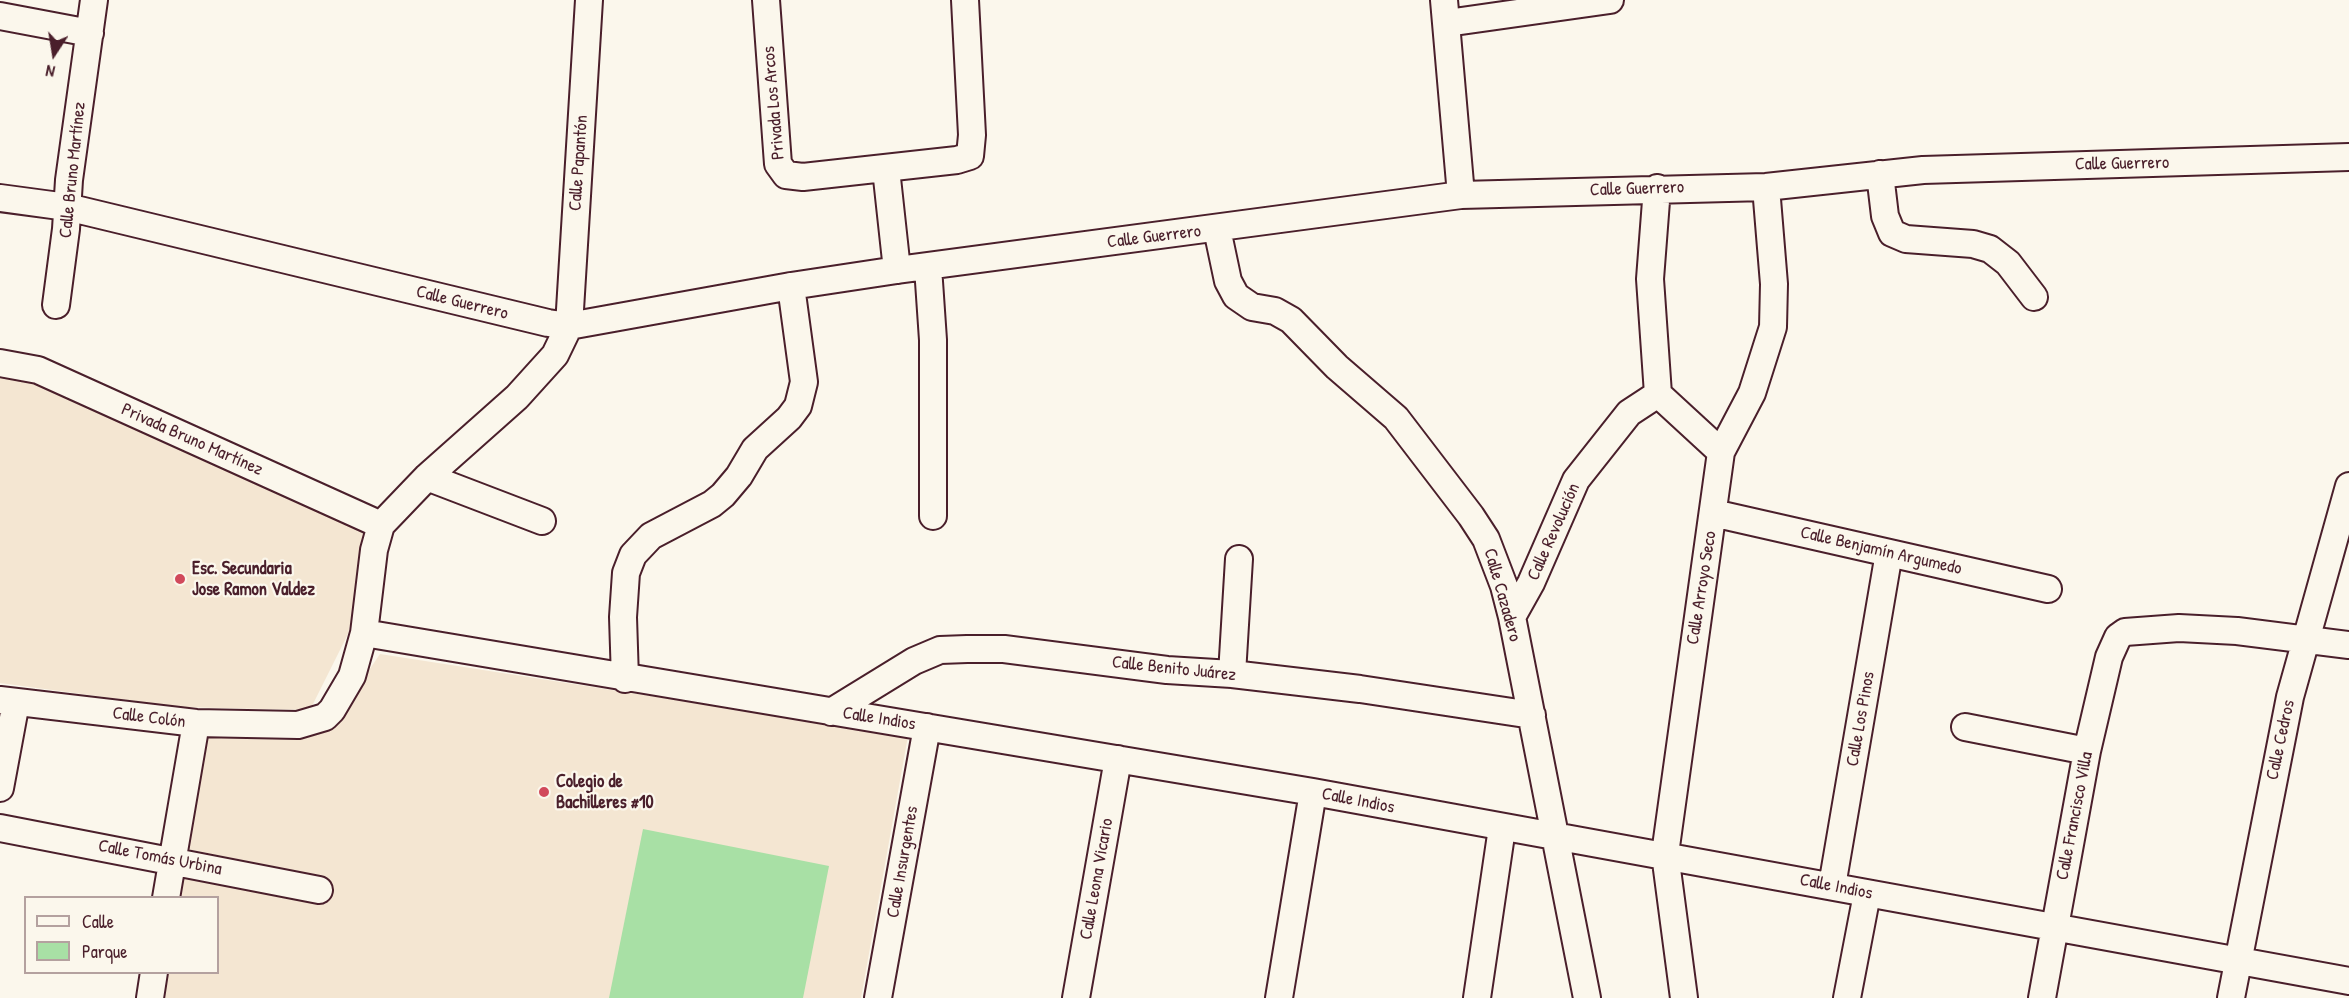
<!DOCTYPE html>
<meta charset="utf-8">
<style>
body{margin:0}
#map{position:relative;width:2349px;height:998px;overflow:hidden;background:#fbf7ec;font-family:"Patrick Hand",sans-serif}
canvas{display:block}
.legend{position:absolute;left:24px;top:896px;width:195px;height:78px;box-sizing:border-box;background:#fbf7ec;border:2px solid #b4a19f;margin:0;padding:8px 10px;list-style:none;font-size:18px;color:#4a1f2b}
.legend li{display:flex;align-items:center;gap:12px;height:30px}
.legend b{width:30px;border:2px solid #b4a19f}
.north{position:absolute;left:24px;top:24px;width:60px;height:60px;-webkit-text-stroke:4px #fbf7ec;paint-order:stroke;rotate:192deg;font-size:16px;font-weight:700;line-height:24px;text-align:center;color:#4a1f2b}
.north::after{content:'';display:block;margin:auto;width:21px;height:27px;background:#4a1f2b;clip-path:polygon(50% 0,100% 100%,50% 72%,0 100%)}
</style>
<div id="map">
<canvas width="2349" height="998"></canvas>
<ul class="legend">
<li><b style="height:8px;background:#fbf7ec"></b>Calle</li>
<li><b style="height:16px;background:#a8e0a5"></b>Parque</li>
</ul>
<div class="north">N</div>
</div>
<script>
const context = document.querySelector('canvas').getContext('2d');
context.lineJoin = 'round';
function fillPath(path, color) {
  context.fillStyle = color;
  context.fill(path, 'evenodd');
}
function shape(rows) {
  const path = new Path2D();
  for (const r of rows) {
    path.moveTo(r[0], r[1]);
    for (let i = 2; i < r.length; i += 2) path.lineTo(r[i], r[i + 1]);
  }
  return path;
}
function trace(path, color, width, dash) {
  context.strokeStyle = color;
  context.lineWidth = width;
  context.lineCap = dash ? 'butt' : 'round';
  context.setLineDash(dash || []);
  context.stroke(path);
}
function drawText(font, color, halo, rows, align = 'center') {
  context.font = font + ' "Patrick Hand",sans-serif';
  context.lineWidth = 4.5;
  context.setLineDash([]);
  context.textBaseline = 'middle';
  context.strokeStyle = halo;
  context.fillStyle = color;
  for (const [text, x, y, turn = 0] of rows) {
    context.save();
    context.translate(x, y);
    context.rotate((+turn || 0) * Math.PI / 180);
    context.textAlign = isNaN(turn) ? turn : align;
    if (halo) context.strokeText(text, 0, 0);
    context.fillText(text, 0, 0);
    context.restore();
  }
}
fillPath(shape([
 [0,373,37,378,372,525,348,634,310,710,179,707,0,683],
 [380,654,908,736,861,998,162,998,166,973,218,972,218,898,177,897,181,872,326,904,327,877,177,847,201,738,330,728]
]), '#f4e6d2');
fillPath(shape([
 [643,829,829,866,803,998,609,998]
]), '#a8e0a5');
const minor = shape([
 [766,0,778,164,786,175,803,177,957,160,970,156,972,135,965,0],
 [1444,0,1461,195],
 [0,16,90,33],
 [1447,23,1610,0],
 [886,169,897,270],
 [1880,174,1885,216,1892,233,1906,239,1973,244,1990,249,2008,263,2034,297],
 [0,198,67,207,548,323,569,326,791,286,897,270,1461,195,1766,187,1923,170,2349,157],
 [1217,229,1228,281,1236,296,1252,307,1275,311,1291,320,1337,367,1396,418,1471,516,1486,539,1504,586,1512,617,1587,998],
 [928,267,933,340,933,516],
 [56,305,66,229,69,180,94,0],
 [0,363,38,370,381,525],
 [1658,394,1721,452],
 [427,477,542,521],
 [1713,513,2048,589],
 [1512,617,1531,583,1576,480,1629,413,1658,394,1650,279,1657,188],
 [364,633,1313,792,2349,981],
 [1232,674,1239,559],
 [625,679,623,617,626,573,633,555,651,536,712,504,723,495,739,476,755,449,789,418,798,406,804,382,791,286],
 [0,700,196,723,298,725,325,717,332,710,352,676,364,633,374,550,381,525,427,477,517,397,555,355,569,326,589,0],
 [831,712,914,661,940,650,967,649,1004,649,1167,670,1232,674,1360,689,1532,715],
 [1965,727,2087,751],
 [0,788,16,702],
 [0,828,319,890],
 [1832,886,1889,553],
 [166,898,196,723],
 [150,998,154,972],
 [878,998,927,727],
 [1076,998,1118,759],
 [1279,998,1313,792],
 [1477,998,1502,828],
 [1684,998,1665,854,1721,452,1752,393,1773,327,1774,284,1766,187],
 [1847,998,1867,894],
 [2042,998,2087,751,2109,657,2118,637,2125,632,2179,628,2237,631,2349,645],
 [2231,998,2290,697,2349,486]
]);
trace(minor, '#4a1f2b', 30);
trace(minor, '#fbf7ec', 26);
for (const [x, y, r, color] of [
 [180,579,6,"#d1495b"],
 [544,792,6,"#d1495b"]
]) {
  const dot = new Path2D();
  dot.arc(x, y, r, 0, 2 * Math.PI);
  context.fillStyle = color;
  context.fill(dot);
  trace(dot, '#fbf7ec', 2);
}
drawText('18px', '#4a1f2b', '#fbf7ec', [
 ["Privada Los Arcos",774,103,-95],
 ["Calle Papantón",579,163,-86],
 ["Calle Guerrero",2122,164,-1],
 ["Calle Bruno Martínez",73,170,-84],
 ["Calle Guerrero",1637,189,-2],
 ["Calle Guerrero",1154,237,-7],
 ["Calle Guerrero",462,303,14],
 ["Privada Bruno Martínez",192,440,24],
 ["Calle Revolución",1554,532,-66],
 ["Calle Benjamín Argumedo",1881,551,13],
 ["Calle Arroyo Seco",1702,588,-81],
 ["Calle Cazadero",1502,595,74],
 ["Calle Benito Juárez",1174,669,6],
 ["Calle Colón",149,718,7],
 ["Calle Indios",879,719,9],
 ["Calle Los Pinos",1861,719,-80],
 ["Calle Cedros",2281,740,-78],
 ["Calle Indios",1358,801,11],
 ["Calle Francisco Villa",2075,816,-79],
 ["Calle Tomás Urbina",160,858,11],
 ["Calle Insurgentes",903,862,-80],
 ["Calle Leona Vicario",1097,879,-80],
 ["Calle Indios",1836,887,11]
]);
drawText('bold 18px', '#4a1f2b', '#fbf7ec', [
 ["Esc. Secundaria",192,569],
 ["Jose Ramon Valdez",192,590],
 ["Colegio de",556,782],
 ["Bachilleres #10",556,803]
], 'left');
</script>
